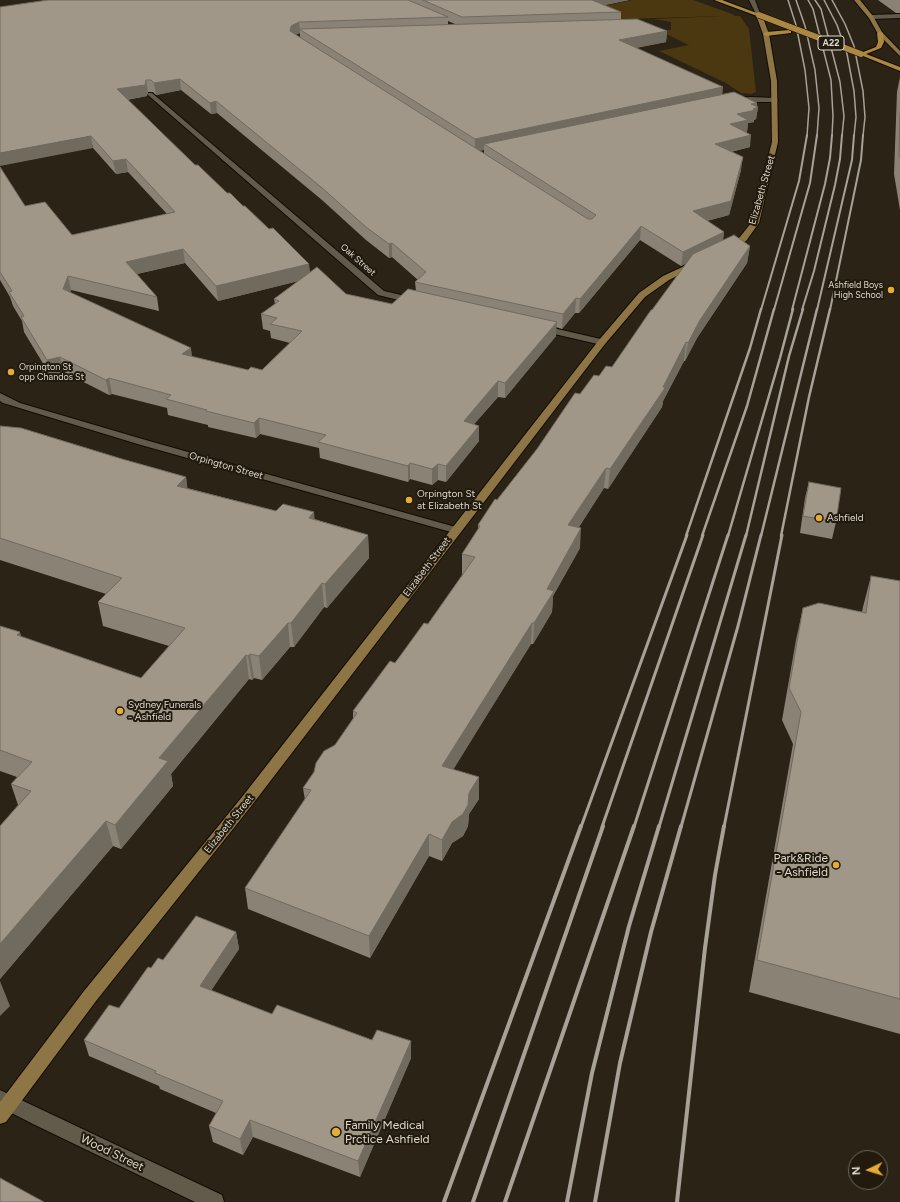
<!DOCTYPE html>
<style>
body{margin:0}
#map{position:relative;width:900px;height:1202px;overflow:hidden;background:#2b2316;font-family:Figtree,sans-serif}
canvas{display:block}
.north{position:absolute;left:848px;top:1150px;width:40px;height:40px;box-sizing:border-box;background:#211a0d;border:1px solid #6d665b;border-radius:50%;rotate:266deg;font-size:11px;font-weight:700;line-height:16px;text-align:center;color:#ded9d1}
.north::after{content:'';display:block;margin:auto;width:14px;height:18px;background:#e6ad36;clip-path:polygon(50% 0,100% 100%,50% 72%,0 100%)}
</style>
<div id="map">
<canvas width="900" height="1202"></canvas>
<div class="north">N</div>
</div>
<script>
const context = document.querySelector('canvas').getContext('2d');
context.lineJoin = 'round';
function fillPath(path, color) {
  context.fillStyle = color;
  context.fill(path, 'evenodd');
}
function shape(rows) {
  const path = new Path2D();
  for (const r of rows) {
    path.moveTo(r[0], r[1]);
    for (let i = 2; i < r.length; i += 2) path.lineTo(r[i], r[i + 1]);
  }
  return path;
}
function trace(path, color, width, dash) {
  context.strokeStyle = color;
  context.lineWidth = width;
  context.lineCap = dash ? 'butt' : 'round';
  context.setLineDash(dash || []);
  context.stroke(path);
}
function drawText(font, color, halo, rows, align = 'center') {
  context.font = font + ' Figtree,sans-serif';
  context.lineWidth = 4;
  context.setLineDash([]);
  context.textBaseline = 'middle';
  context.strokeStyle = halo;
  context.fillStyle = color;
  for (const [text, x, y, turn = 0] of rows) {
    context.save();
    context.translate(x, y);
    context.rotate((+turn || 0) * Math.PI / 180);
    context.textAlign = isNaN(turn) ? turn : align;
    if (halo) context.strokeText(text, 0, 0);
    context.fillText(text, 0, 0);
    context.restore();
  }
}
fillPath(shape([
 [633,0,693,0,735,15,733,16,740,16,749,29,756,92,751,94,741,93,726,83,659,51,689,45,660,31,671,30,671,22,653,19,722,16,621,19,592,8]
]), '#4b3810');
const minor = shape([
 [749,0,755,0,761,16,757,16,749,0],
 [900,14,900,18,871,19,868,17,871,15,900,14],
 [148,93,152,93,384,291,418,299,419,301,418,303,415,304,378,295,148,95,148,93],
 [750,97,775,98,778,100,775,102,733,102,730,100,733,98,750,97],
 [540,325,605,340,607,342,602,345,537,330,536,328,537,326,540,325],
 [0,393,20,403,149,441,459,528,461,530,455,533,451,532,141,445,3,403,0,401,0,393],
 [0,1090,222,1195,224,1202,195,1202,33,1124,0,1107,0,1090]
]);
const major = shape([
 [854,0,860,0,873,16,882,32,900,51,900,56,878,34,869,18,854,0],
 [759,13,762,15,769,34,777,81,778,142,759,223,746,241,729,250,726,250,726,246,740,237,751,223,772,142,771,81,763,34,756,15,759,13],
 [691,263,697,263,698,265,669,280,645,297,605,344,252,805,96,1001,6,1122,0,1124,0,1102,84,991,242,797,599,340,639,293,663,276,691,263]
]);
const highway = shape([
 [714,0,722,0,762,15,757,16,714,0],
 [789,30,791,31,791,33,766,36,763,34,766,32,789,30],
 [880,31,883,33,884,42,881,48,866,54,900,67,900,71,858,54,876,47,878,42,877,33,880,31]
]);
trace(minor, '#130c03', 2);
trace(major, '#130c03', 2);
trace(highway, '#130c03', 2);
fillPath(minor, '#625a4b');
fillPath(major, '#8e7545');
fillPath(highway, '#ab8741');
trace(shape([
 [788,0,796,25,805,70,809,108,807,136],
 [796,0,805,26,815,70,819,108,817,136],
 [808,0,813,9,831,80,833,116,832,136],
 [815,0,821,9,840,82,844,116,842,136],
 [824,0,837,25,847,54,854,91,856,117,854,136],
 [832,0,845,24,854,46,863,91,865,117,863,136]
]), '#a7a198', 1.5);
trace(shape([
 [761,310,799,181,807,135],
 [774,310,810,183,817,135],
 [792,310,825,184,830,158,832,135],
 [802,310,814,271,835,185,840,159,842,135],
 [817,310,852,160,854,135],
 [830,310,861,160,863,135]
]), '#a7a198', 2);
trace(shape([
 [686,536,750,348,761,309],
 [702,536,747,406,774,309],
 [728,536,780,358,793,309],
 [746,536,789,356,803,309],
 [761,536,817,309],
 [781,536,809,397,830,309]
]), '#a7a198', 2.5);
trace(shape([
 [581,827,687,535],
 [602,827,703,535],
 [634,827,728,535],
 [659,827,746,535],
 [681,827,738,626,761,535],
 [724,827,782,535]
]), '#a7a198', 3);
trace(shape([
 [444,1202,581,826],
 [473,1202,603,826],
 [505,1202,634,826],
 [567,1202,592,1073,629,926,659,826],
 [595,1202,620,1063,651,932,681,826],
 [677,1202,705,948,715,875,724,826]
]), '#a7a198', 4);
const highwayBridge = shape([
 [759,15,861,54]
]);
trace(highwayBridge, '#130c03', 7, []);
trace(highwayBridge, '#ab8741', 6);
fillPath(shape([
 [48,0,629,0,604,5,621,12,621,19,667,31,666,42,636,48,722,95,757,103,757,107,758,107,756,119,754,120,754,122,748,123,747,132,746,132,750,147,731,152,741,170,729,215,707,221,724,232,723,240,750,246,747,263,697,338,685,361,684,361,663,401,662,407,608,489,604,488,579,527,580,548,553,596,552,612,533,644,531,644,453,769,479,799,469,814,468,826,463,836,452,843,442,861,429,856,370,958,248,909,245,888,305,800,303,788,335,745,353,719,353,711,428,624,463,574,462,574,462,554,478,530,478,525,497,500,580,394,599,376,612,367,686,263,681,266,640,240,579,313,575,313,562,329,556,327,556,336,505,398,498,397,474,424,479,441,446,482,438,480,432,485,410,479,408,482,320,458,319,448,260,434,256,438,208,427,208,425,168,415,167,408,112,394,109,395,64,372,50,375,24,332,22,321,13,306,10,297,0,280,0,167,25,206,72,235,167,214,128,172,116,174,93,148],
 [448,21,455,24,448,25],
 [300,33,300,38,295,35],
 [181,90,211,114,217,113,322,200,366,240,389,258,392,257,418,280,415,282,416,291,392,304,346,294,310,272,227,193,195,165,127,100,147,96,148,92,153,92,156,95],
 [484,150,484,154,479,151],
 [185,263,218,301,298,281,274,299,275,304,261,314,263,329,270,331,271,338,290,343,262,370,248,370,192,357,70,293,71,290,159,311,157,297,137,274],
 [878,0,900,0,900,13,896,13],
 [900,77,900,210,894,174,897,92],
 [0,426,186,477,187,488,276,511,314,519,368,535,369,558,327,608,324,607,294,647,290,647,262,680,254,678,252,680,249,679,171,774,173,786,121,849,113,846,0,979,0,826,18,805,11,784,17,777,0,771,0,626,21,637,141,678,169,646,103,626,98,602,106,594,0,560],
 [809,482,836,522,832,539,800,533,805,498],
 [871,576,900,581,900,1034,749,992,793,744,782,720,796,640,803,608,862,612,863,607],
 [236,932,239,949,211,990,272,1014,411,1058,360,1177,253,1137,243,1155,213,1142,209,1126,216,1113,160,1089,159,1086,89,1056,84,1040,119,1008,151,968,163,960]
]), '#8a8275');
fillPath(shape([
 [588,0,629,0,587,9],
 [299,22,300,33,291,37,290,31,291,26],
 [667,31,666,42,619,51,619,40],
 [180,79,181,90,156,95,154,83],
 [146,80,148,92,147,96,119,101,117,89],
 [723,87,722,99,484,144,484,150,475,151,475,139],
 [216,101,217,113,211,114,210,103],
 [757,103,756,108,758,107,756,119,754,120,754,122,748,123,747,132,728,136,730,124,737,114,751,104],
 [751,135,750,147,713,156,715,144],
 [91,136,93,148,0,166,0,153],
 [743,157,741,170,729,215,691,225,693,211],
 [126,159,128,172,116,174,113,161],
 [641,226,640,240,579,313,580,299],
 [724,232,722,246,681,266,683,252],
 [392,243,392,257,389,258,389,244],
 [750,246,747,263,697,338,685,361,688,343,700,320],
 [183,249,185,263,128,276,126,262],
 [309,264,311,278,218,301,216,286],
 [68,276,71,290,66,304,63,289],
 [576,298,575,313,562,329,563,314],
 [557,322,556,336,505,398,505,383],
 [686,342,684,361,663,401,662,407,608,489,610,469,663,387],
 [191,348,193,363,182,354],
 [60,357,64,372,50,375,47,360],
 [109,378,112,394,109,395,106,380],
 [498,381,498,397,463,437,464,421],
 [259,418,260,434,256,438,254,423],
 [479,426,479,441,446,482,446,466],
 [410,463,410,479,408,482,408,466],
 [438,464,438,480,432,485,432,469],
 [606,468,604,488,567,545,568,525],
 [186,477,189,500,177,486],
 [314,512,316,536,309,518],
 [581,528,580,548,553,596,552,612,533,644,534,623,547,589],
 [368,535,369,558,327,608,325,584],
 [322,583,324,607,294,647,291,623],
 [288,623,290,647,262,680,259,656],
 [532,623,531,644,442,788,442,766],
 [20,632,27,656,17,635],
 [250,654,254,678,252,680,248,656],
 [246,655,249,679,171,774,173,786,121,849,115,825,159,758],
 [479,777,479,799,469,814,468,826,463,836,452,843,442,861,442,840,469,793],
 [106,821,113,846,0,979,0,944],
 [429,834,429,856,370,958,369,936],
 [236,932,239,949,203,1003,200,986],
 [0,981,10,1006,0,1016],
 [411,1041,411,1058,360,1177,358,1161],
 [250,1120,253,1137,243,1155,240,1139]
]), '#706a5f');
const building = shape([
 [48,0,408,0,448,17,299,22,291,26,290,31,588,219,592,219,596,215,484,144,734,92,757,103,751,104,758,107,753,109,756,110,737,114,748,120,730,124,751,135,715,144,743,157,731,201,693,211,724,232,683,252,641,226,580,299,576,298,563,314,415,282,426,272,392,243,389,244,366,227,321,187,216,101,210,103,180,79,154,83,151,80,146,80,145,85,117,89,195,165,198,165,227,193,230,193,243,206,245,206,269,229,273,228,309,264,216,286,183,249,126,262,157,297,68,276,63,289,191,348,182,354,248,370,251,367,262,370,302,331,270,324,277,318,261,314,279,301,274,299,317,267,346,294,392,304,408,289,557,322,505,383,498,381,464,421,479,426,446,466,438,464,432,469,410,463,408,466,318,442,326,435,259,418,254,423,206,411,207,410,166,399,171,395,109,378,106,380,60,357,47,360,21,317,24,316,9,292,12,291,0,272,0,167,25,206,45,202,72,235,175,212,126,159,113,161,91,136,0,153,0,7,48,0],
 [423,0,592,0,621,12,462,17,423,0],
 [637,19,667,31,619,40,723,87,475,139,299,29,637,19],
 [900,113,900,158,899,154,900,113],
 [734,235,750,246,700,320,688,343,686,342,663,387,665,388,610,469,606,468,568,525,581,528,547,589,554,591,534,623,532,623,442,766,479,777,469,793,468,805,463,814,452,822,442,840,429,834,369,936,245,888,311,790,303,788,314,772,316,763,324,751,335,745,357,713,353,711,390,661,395,663,424,623,428,624,475,557,462,554,480,526,478,525,495,499,497,500,537,449,575,393,580,394,594,375,599,376,606,366,612,367,651,310,652,310,693,254,734,235],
 [0,426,21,428,122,459,186,477,177,486,276,511,283,504,314,512,309,518,368,535,325,584,322,583,291,623,288,623,259,656,250,654,248,656,246,655,159,758,168,761,115,825,106,821,0,944,0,826,31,791,11,784,32,762,0,750,0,626,20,632,17,635,141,678,185,628,98,602,122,578,0,538,0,426],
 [809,482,841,488,836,522,803,516,809,482],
 [871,576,900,581,900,999,757,960,801,712,789,688,803,608,819,603,866,613,871,576],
 [196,916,236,932,200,986,272,1014,277,1005,372,1040,377,1030,411,1041,358,1161,250,1120,240,1139,209,1126,223,1101,155,1073,156,1071,84,1040,109,1005,119,1008,148,967,151,968,158,958,163,960,196,916],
 [0,1178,44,1202,0,1202,0,1178]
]);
fillPath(building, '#a09788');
trace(building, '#706a5f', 1);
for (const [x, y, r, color] of [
 [891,290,4,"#e6ad36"],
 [11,372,4,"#e6ad36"],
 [409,500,4,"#e6ad36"],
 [819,518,4,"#e6ad36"],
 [120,711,4,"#e6ad36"],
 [836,865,4,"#e6ad36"],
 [336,1132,5,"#e6ad36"]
]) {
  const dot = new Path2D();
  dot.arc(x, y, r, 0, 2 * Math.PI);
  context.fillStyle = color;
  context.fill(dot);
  trace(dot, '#211a0d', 1.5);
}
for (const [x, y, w] of [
 [831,43,26]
]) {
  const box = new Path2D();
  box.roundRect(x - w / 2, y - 7, w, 14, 3);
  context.fillStyle = '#211a0d';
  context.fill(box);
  trace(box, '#ded9d1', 1);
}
drawText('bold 9px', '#ded9d1', null, [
 ["A22",831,43]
]);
drawText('9px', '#ded9d1', '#211a0d', [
 ["Oak Street",358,260,41]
]);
drawText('9px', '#ded9d1', '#211a0d', [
 ["Ashfield Boys",883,285],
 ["High School",883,295],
 ["Orpington St",19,367,"left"],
 ["opp Chandos St",19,377,"left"]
], 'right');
drawText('10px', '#ded9d1', '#211a0d', [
 ["Elizabeth Street",762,190,-74],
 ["Orpington Street",226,466,16],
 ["Elizabeth Street",427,567,-53],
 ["Elizabeth Street",229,824,-51]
]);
drawText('10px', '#ded9d1', '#211a0d', [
 ["Orpington St",417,494],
 ["at Elizabeth St",417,506],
 ["Ashfield",827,518],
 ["Sydney Funerals",128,705],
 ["- Ashfield",128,717]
], 'left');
drawText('12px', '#ded9d1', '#211a0d', [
 ["Park&Ride",828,858],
 ["- Ashfield",828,872],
 ["Family Medical",345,1125,"left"],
 ["Prctice Ashfield",345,1139,"left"]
], 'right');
drawText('12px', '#ded9d1', '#211a0d', [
 ["Wood Street",112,1153,26]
]);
</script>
